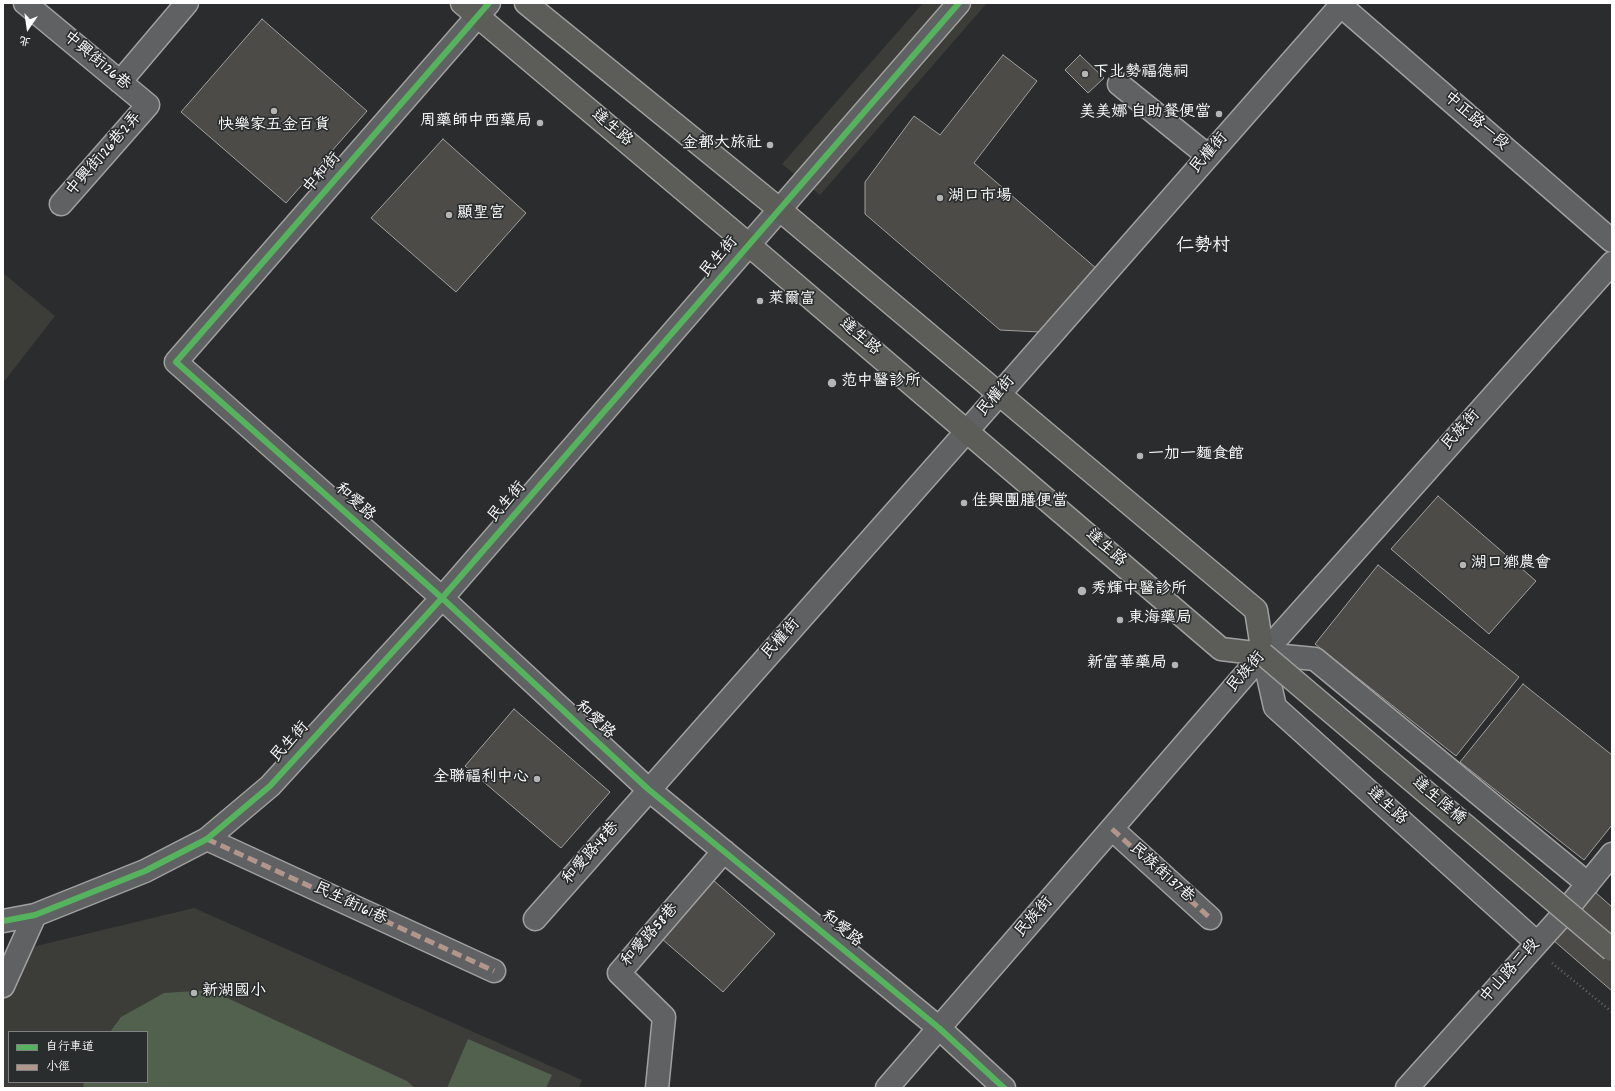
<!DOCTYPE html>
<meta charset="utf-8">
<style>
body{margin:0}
#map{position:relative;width:1615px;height:1091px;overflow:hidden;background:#2b2c2d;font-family:Dekko,"LXGW WenKai TC",sans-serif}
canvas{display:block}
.frame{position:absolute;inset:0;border:4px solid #fff;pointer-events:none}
.legend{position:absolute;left:8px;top:1031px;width:140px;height:52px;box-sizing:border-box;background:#2a2d2e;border:1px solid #7f8182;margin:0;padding:5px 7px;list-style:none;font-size:12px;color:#fff}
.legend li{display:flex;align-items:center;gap:8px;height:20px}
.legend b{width:20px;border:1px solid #7f8182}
.north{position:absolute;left:8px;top:8px;width:40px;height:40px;-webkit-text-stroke:3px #2a2d2e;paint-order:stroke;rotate:193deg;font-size:11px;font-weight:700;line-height:16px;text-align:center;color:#fff}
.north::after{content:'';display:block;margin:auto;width:14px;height:18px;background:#fff;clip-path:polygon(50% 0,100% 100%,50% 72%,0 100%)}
</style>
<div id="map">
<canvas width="1615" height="1091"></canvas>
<div class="frame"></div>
<ul class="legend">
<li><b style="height:5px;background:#56b35d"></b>自行車道</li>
<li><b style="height:5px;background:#b2968c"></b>小徑</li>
</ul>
<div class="north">北</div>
</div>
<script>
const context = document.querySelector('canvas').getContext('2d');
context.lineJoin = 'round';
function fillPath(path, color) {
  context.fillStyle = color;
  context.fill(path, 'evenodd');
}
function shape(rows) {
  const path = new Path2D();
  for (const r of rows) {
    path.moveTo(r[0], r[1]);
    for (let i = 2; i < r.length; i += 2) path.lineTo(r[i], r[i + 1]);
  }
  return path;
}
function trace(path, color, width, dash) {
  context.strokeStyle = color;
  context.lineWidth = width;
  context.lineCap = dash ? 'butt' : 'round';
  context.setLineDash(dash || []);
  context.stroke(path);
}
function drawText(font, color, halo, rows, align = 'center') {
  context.font = font + ' Dekko,"LXGW WenKai TC",sans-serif';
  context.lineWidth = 3.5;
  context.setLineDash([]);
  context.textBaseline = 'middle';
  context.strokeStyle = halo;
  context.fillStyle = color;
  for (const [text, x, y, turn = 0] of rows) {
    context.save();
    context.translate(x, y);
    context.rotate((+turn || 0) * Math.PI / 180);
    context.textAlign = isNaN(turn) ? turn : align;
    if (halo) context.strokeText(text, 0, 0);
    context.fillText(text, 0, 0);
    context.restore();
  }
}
fillPath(shape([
 [923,3,987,3,820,195,782,164],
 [3,273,55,316,3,383],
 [194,908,582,1080,579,1088,3,1088,3,954],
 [9,1032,147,1032,147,1082,9,1082]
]), '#3c3c38');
fillPath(shape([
 [210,990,407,1081,415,1088,83,1088,84,1082,147,1082,147,1032,110,1032,121,1017,164,993],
 [468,1039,552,1075,546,1088,447,1088]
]), '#51614e');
const building = shape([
 [262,19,367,111,286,203,181,112,262,19],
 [1003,55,1037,81,974,163,1097,269,1039,332,1000,330,865,214,865,182,914,116,940,135,1003,55],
 [1080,55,1104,78,1088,93,1065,70,1080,55],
 [443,139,526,213,456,292,371,218,443,139],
 [1438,496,1536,581,1489,634,1391,549,1438,496],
 [1378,565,1519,677,1456,756,1315,644,1378,565],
 [1523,684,1612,755,1612,825,1584,860,1460,762,1523,684],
 [514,709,610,792,561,848,465,766,514,709],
 [713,880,775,934,723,992,662,939,713,880],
 [1595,892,1612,907,1612,991,1553,940,1595,892]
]);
fillPath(building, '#4d4b48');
trace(building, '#a0a0a0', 1);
const minor = shape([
 [25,3,148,105,61,204],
 [489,3,176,362,442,598,648,789,939,1028,1004,1088],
 [1338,3,1612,241],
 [120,82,187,3],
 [1119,84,1208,156],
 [1112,829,1210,918],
 [207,839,494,971],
 [535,919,967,431,1343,3],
 [3,921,35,915,145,871,207,839,270,786,442,598,959,3],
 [1537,943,1275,707,1263,654,1315,659,1588,884],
 [3,986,35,915],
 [657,1088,664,1017,619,973,724,851],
 [887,1088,1263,654,1612,263],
 [1407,1088,1559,919,1612,854]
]);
const major = shape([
 [462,3,749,245,1221,649,1263,654,1256,610,779,209,526,3]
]);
trace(minor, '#a0a0a0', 25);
trace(major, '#a0a0a0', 25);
trace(shape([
 [1552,963,1612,1012]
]), '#686969', 2.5, [1, 3]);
trace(minor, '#606162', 22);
trace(major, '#5c5c58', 22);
const majorBridge = shape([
 [1263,654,1612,950]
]);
trace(majorBridge, '#a0a0a0', 25, []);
trace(majorBridge, '#5c5c58', 22);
trace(shape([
 [1112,829,1210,918],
 [207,839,494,971]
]), '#b2968c', 5, [10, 5]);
trace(shape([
 [489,3,176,362,442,598,648,789,939,1028,1004,1088],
 [3,921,35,915,145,871,207,839,270,786,442,598,959,3]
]), '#56b35d', 6);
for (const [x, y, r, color] of [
 [1085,74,4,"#b5b5b6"],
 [274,111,4,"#b5b5b6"],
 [1219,114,4,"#b5b5b6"],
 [540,123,4,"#b5b5b6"],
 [770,145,4,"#b5b5b6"],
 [940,198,4,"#b5b5b6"],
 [449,215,4,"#b5b5b6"],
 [760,301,4,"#b5b5b6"],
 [832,383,5,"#b5b5b6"],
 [1140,456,4,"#b5b5b6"],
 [964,503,4,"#b5b5b6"],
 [1463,565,4,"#b5b5b6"],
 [1082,591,5,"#b5b5b6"],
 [1120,620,4,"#b5b5b6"],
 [1175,665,4,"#b5b5b6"],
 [537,779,4,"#b5b5b6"],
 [194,993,4,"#b5b5b6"]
]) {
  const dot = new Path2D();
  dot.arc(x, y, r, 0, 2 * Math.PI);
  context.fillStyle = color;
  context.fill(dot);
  trace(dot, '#2a2d2e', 1.5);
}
drawText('16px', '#fff', '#2a2d2e', [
 ["中興街126巷",96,62,40],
 ["中正路一段",1475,122,41],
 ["達生路",611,129,40],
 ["民權街",1210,154,-49],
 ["中興街126巷2弄",105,155,-49],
 ["中和街",323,174,-49],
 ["民生街",720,258,-49],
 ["達生路",859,338,40],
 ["民權街",997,397,-49],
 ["民族街",1462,431,-48],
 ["和愛路",354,503,42],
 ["民生街",508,503,-49],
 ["達生路",1105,549,41],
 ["民權街",782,640,-48],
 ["民族街",1247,673,-49],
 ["和愛路",594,721,43],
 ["民生街",291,743,-48],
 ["達生陸橋",1438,802,40],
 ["達生路",1386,807,42],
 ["和愛路48巷",592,854,-49],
 ["民族街137巷",1161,874,42],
 ["民生街161巷",350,905,25],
 ["民族街",1035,918,-49],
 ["和愛路",841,930,39],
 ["和愛路58巷",651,936,-49],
 ["中山路二段",1511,972,-48]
]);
drawText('16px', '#fff', '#2a2d2e', [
 ["下北勢福德祠",1093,74],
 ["美美娜 自助餐便當",1211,114,"right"],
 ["周藥師中西藥局",532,123,"right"],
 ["快樂家五金百貨",274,127,"center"],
 ["金都大旅社",762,145,"right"],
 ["湖口市場",948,198],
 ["顯聖宮",457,215],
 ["萊爾富",768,301],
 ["范中醫診所",841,383],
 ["一加一麵食館",1148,456],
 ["佳興團膳便當",972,503],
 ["湖口鄉農會",1471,565],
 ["秀輝中醫診所",1091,591],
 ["東海藥局",1128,620],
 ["新富華藥局",1167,665,"right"],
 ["全聯福利中心",529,779,"right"],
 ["新湖國小",202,993]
], 'left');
drawText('18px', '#fff', '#2a2d2e', [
 ["仁勢村",1203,248]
]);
</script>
